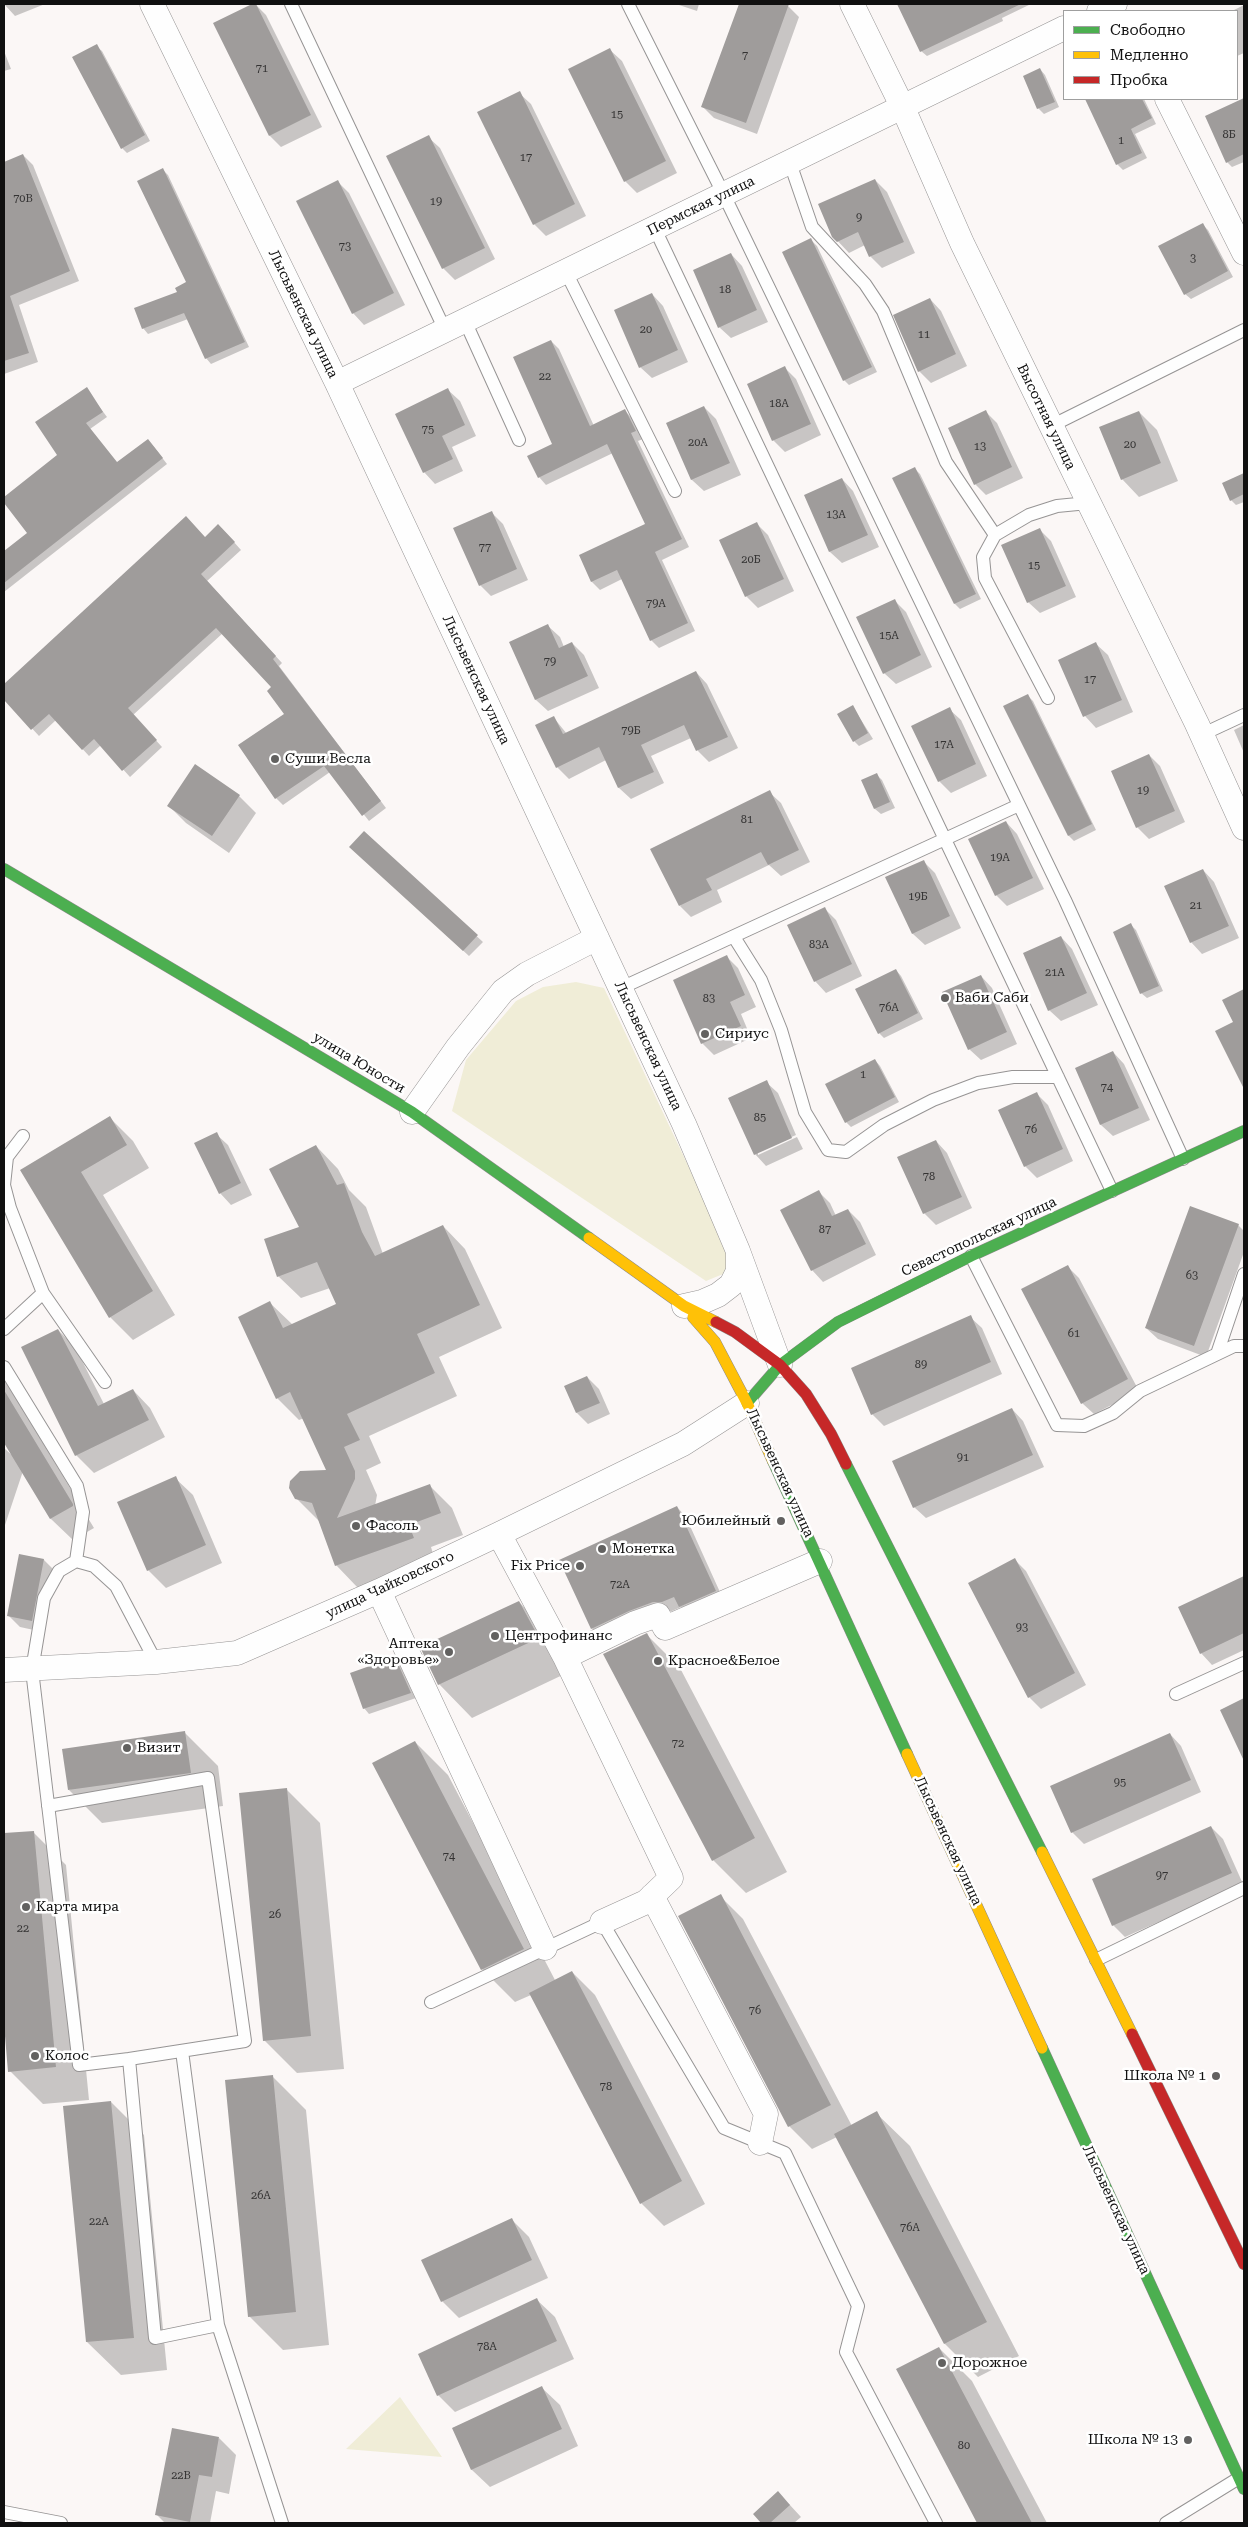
<!DOCTYPE html>
<meta charset="utf-8">
<style>
body{margin:0}
#map{position:relative;width:1248px;height:2527px;overflow:hidden;background:#fbf7f6;font-family:"Roboto Serif",serif}
canvas{display:block}
.frame{position:absolute;inset:0;border:5px solid #101010;pointer-events:none}
.legend{position:absolute;left:1063px;top:10px;width:175px;height:90px;box-sizing:border-box;background:#fff;border:1px solid #9f9f9f;margin:0;padding:6px 9px;list-style:none;font-size:15px;color:#101010}
.legend li{display:flex;align-items:center;gap:10px;height:25px}
.legend b{width:25px;border:1px solid #9f9f9f}
</style>
<div id="map">
<canvas width="1248" height="2527"></canvas>
<div class="frame"></div>
<ul class="legend">
<li><b style="height:6px;background:#4caf50"></b>Свободно</li>
<li><b style="height:6px;background:#ffc107"></b>Медленно</li>
<li><b style="height:6px;background:#c62828"></b>Пробка</li>
</ul>
</div>
<script>
const context = document.querySelector('canvas').getContext('2d');
context.lineJoin = 'round';
function fillPath(path, color) {
  context.fillStyle = color;
  context.fill(path, 'evenodd');
}
function shape(rows) {
  const path = new Path2D();
  for (const r of rows) {
    path.moveTo(r[0], r[1]);
    for (let i = 2; i < r.length; i += 2) path.lineTo(r[i], r[i + 1]);
  }
  return path;
}
function trace(path, color, width, dash) {
  context.strokeStyle = color;
  context.lineWidth = width;
  context.lineCap = dash ? 'butt' : 'round';
  context.setLineDash(dash || []);
  context.stroke(path);
}
function drawText(font, color, halo, rows, align = 'center') {
  context.font = font + ' "Roboto Serif",serif';
  context.lineWidth = 5;
  context.setLineDash([]);
  context.textBaseline = 'middle';
  context.strokeStyle = halo;
  context.fillStyle = color;
  for (const [text, x, y, turn = 0] of rows) {
    context.save();
    context.translate(x, y);
    context.rotate((+turn || 0) * Math.PI / 180);
    context.textAlign = isNaN(turn) ? turn : align;
    if (halo) context.strokeText(text, 0, 0);
    context.fillText(text, 0, 0);
    context.restore();
  }
}
fillPath(shape([
 [576,982,604,988,729,1252,728,1272,706,1281,452,1111,466,1060,516,1001,543,987],
 [400,2397,442,2457,346,2449]
]), '#f0edd7');
fillPath(shape([
 [4,4,45,4,15,16],
 [255,4,266,15,322,127,281,147,270,136],
 [676,4,699,4,697,11],
 [740,4,782,4,788,6,799,17,757,134,714,118,703,107],
 [898,4,1031,4,1002,18,1003,21,927,56,921,51],
 [1244,5,1244,53,1237,56,1237,11,1232,11],
 [96,46,102,51,150,141,127,153,122,148],
 [610,50,622,61,677,173,637,193,625,181],
 [4,51,11,69,4,71],
 [1040,69,1045,75,1059,107,1044,114,1038,108],
 [519,93,531,104,586,216,546,236,534,224,479,113],
 [1086,99,1144,99,1156,124,1135,134,1147,158,1123,170,1117,164],
 [1240,101,1244,106,1244,162,1232,167,1227,162],
 [428,137,440,148,495,259,455,280,443,268,388,157],
 [23,155,33,165,79,281,19,305,38,362,4,374,4,163],
 [163,170,168,175,249,347,211,364,206,358,188,319,148,334,143,328,188,283],
 [875,180,887,192,915,253,882,268,870,256,865,245,849,253,833,236],
 [338,182,349,193,405,305,364,325,353,313],
 [1202,224,1208,230,1233,277,1191,299,1185,294],
 [812,241,817,246,877,372,849,385,844,380],
 [731,254,742,266,768,322,731,338,719,327],
 [652,294,663,306,688,362,652,378,640,367],
 [930,299,941,311,967,366,931,383,919,371],
 [551,341,559,349,594,426,625,411,633,419,643,439,638,441,689,547,662,560,695,631,659,648,651,640,622,579,600,590,592,582,580,556,647,524,613,453,546,485,539,477,554,445],
 [785,368,796,379,821,435,785,452,773,440],
 [86,389,107,417,90,429,117,464,153,446,167,464,4,592,4,553,29,533,4,499,59,455],
 [448,390,460,401,476,436,452,447,463,471,435,484,424,472],
 [704,407,716,419,741,475,704,491,692,480,667,424],
 [986,412,997,423,1023,478,986,495,975,484],
 [1139,412,1157,430,1178,481,1139,497,1122,479],
 [915,469,920,474,981,599,960,609,955,604],
 [1244,475,1244,502,1236,505,1231,500,1224,484],
 [842,479,853,491,879,547,842,563,830,552,805,496],
 [491,512,503,524,528,580,491,596,480,585],
 [186,518,205,538,225,532,241,550,207,581,282,663,279,666,386,808,369,821,330,772,283,805,276,798,286,714,273,687,223,633,133,715,162,747,130,777,101,745,89,756,56,720,39,736,4,698,4,686],
 [757,524,768,535,794,591,758,608,746,596],
 [1040,530,1051,541,1076,597,1040,613,1028,602],
 [894,600,906,612,932,667,896,684,884,673],
 [548,626,560,637,564,647,572,643,584,655,599,688,548,711,536,700,510,643],
 [1096,644,1108,655,1133,712,1096,728,1085,716,1059,660],
 [696,672,707,684,738,748,709,762,698,751,691,738,651,756,664,783,631,799,619,788,606,760,569,779,557,767,554,718,567,734],
 [1027,695,1033,701,1096,830,1074,841,1069,836],
 [853,707,873,739,859,746,854,741],
 [949,709,961,720,987,776,951,793,939,781,913,726],
 [1244,725,1244,753,1234,730],
 [1149,755,1160,766,1185,822,1149,839,1137,827,1112,772],
 [877,775,882,780,895,808,881,814,875,809,863,781],
 [769,792,781,803,810,862,781,876,769,865,717,890,722,902,691,917,680,906],
 [239,796,256,813,229,853,186,823,168,805],
 [1006,822,1017,834,1044,889,1007,906,996,895],
 [364,833,483,942,469,956,356,852],
 [923,861,935,873,961,928,925,945,913,934,887,878],
 [1203,870,1214,882,1239,938,1202,954,1191,942],
 [825,909,836,920,862,976,826,993,815,981],
 [1131,925,1136,930,1163,991,1147,998,1141,993],
 [1061,937,1072,949,1098,1005,1061,1021,1049,1010],
 [727,957,738,968,756,1007,741,1014,751,1038,714,1055,702,1043],
 [896,970,901,976,923,1019,884,1038,879,1033],
 [981,976,992,988,1017,1044,981,1060,969,1049],
 [1244,990,1244,1076,1234,1066,1234,1023,1223,1001],
 [1113,1052,1124,1064,1150,1120,1113,1136,1101,1125,1076,1069],
 [875,1060,880,1066,899,1102,851,1127,846,1122],
 [766,1082,778,1093,796,1135,758,1152,758,1155,797,1137,803,1149,766,1166,755,1154],
 [1037,1094,1048,1105,1073,1161,1037,1178,1025,1166],
 [110,1118,133,1141,149,1168,103,1195,175,1315,133,1340,110,1317,22,1170],
 [216,1134,228,1145,252,1195,231,1205,220,1193],
 [936,1141,947,1153,972,1208,936,1225,924,1213],
 [316,1146,338,1169,349,1190,366,1207,383,1254,443,1226,465,1249,502,1328,439,1357,457,1396,369,1436,381,1463,366,1470,377,1495,375,1506,430,1486,452,1508,463,1535,431,1547,435,1560,358,1588,336,1565,319,1521,296,1498,328,1471,304,1418,299,1420,277,1398,270,1303,293,1325,338,1304,330,1288,301,1298,278,1276,301,1227],
 [819,1192,830,1203,836,1216,848,1210,860,1222,876,1255,823,1282,812,1270],
 [1238,1225,1244,1231,1244,1252,1206,1357,1158,1339,1146,1328],
 [1067,1266,1079,1278,1139,1391,1094,1414,1082,1403],
 [970,1317,982,1328,1002,1374,884,1426,872,1414],
 [58,1330,75,1347,104,1404,133,1390,150,1408,165,1437,94,1473,76,1455],
 [587,1377,599,1389,610,1414,588,1424,577,1413,565,1387],
 [4,1378,94,1528,73,1540,51,1519,23,1471,4,1528,4,1448,14,1457,4,1440],
 [1012,1409,1023,1421,1044,1467,926,1518,914,1507],
 [175,1478,193,1495,222,1563,166,1588,148,1570],
 [677,1507,686,1517,724,1601,690,1616,681,1607,672,1611,664,1611,601,1638,592,1629],
 [20,1555,44,1560,55,1571,43,1632,20,1627,9,1616],
 [1015,1560,1026,1571,1086,1685,1041,1709,1029,1697],
 [1244,1578,1244,1650,1212,1665,1201,1653,1180,1607],
 [519,1602,552,1636,571,1671,472,1718,439,1684],
 [647,1635,680,1668,787,1872,746,1893,713,1860],
 [394,1659,400,1664,416,1698,369,1714,364,1708],
 [1244,1699,1244,1758,1221,1710],
 [184,1732,218,1766,223,1806,102,1823,69,1790],
 [1170,1734,1181,1746,1201,1792,1084,1844,1072,1832],
 [415,1742,448,1775,555,1980,572,1972,595,1995,705,2204,664,2226,641,2203,531,1995,515,2002,482,1969],
 [287,1790,320,1823,344,2069,297,2073,264,2040],
 [1211,1827,1223,1839,1243,1884,1125,1937,1113,1925],
 [33,1832,66,1865,89,2100,43,2104,10,2071,4,2011,4,1835],
 [720,1896,743,1919,852,2126,876,2113,910,2146,1019,2356,978,2377,945,2344,837,2137,812,2149,789,2126,680,1917],
 [273,2077,306,2110,329,2345,283,2350,249,2316],
 [111,2102,144,2135,167,2370,121,2375,87,2342],
 [512,2220,529,2237,548,2278,459,2318,442,2301],
 [537,2300,555,2317,574,2359,455,2412,438,2395],
 [939,2348,972,2381,1047,2523,979,2523,898,2370],
 [542,2388,560,2405,578,2446,490,2487,472,2470,453,2428],
 [219,2438,236,2455,229,2494,216,2491,210,2523,165,2523,157,2515],
 [789,2504,801,2517,794,2523,763,2523,754,2514]
]), '#0003');
fillPath(shape([
 [252,4,256,4,311,115,269,136,213,23],
 [739,4,789,4,746,123,701,107],
 [897,4,1021,4,920,52],
 [97,44,145,135,121,149,72,57],
 [610,48,666,161,624,182,568,69],
 [1040,68,1055,102,1037,109,1023,76],
 [520,91,575,204,533,225,477,112],
 [1244,98,1244,154,1226,163,1205,116],
 [1085,99,1142,99,1152,118,1131,129,1142,153,1116,165],
 [429,135,485,248,442,269,386,156],
 [23,154,70,271,10,296,29,353,4,361,4,162],
 [163,168,245,342,205,359,184,313,142,329,134,308,177,292,175,288,186,282,137,181],
 [875,179,904,242,869,257,858,232,837,242,832,237,818,204],
 [338,180,394,293,352,314,296,201],
 [1203,223,1228,271,1184,295,1158,246],
 [811,238,872,367,843,381,782,252],
 [731,253,757,310,718,328,693,270],
 [652,293,678,350,639,368,614,310],
 [930,298,956,354,918,372,893,315],
 [551,340,590,426,625,409,636,431,631,433,682,539,655,552,688,623,650,641,617,570,591,582,579,555,645,524,607,444,538,478,527,456,552,444,513,357],
 [785,366,811,424,772,441,747,384],
 [87,387,103,412,86,423,117,462,148,439,163,458,4,583,4,551,27,533,4,503,4,497,57,455,35,422],
 [448,388,465,425,442,436,453,459,423,473,395,414],
 [704,406,730,463,691,480,666,423],
 [986,410,1012,467,974,485,948,428],
 [1139,411,1161,463,1121,480,1099,427],
 [915,467,976,594,954,604,892,478],
 [1244,473,1244,494,1230,501,1222,483],
 [842,478,868,535,829,552,804,495],
 [492,511,517,569,479,586,453,528],
 [186,516,205,537,218,524,235,542,201,574,276,656,273,659,381,801,362,816,324,766,275,799,238,745,284,714,267,691,271,687,216,628,128,708,157,740,122,771,94,739,82,750,49,714,31,730,4,700,4,684],
 [757,522,784,579,745,597,719,540],
 [1040,528,1066,586,1027,603,1001,545],
 [895,599,921,655,883,674,856,617],
 [548,624,559,648,572,642,588,676,535,700,509,642],
 [1096,642,1122,700,1083,717,1058,660],
 [696,671,728,737,696,751,684,725,641,745,654,772,618,788,599,747,556,768,535,725,554,716,563,734],
 [1028,694,1092,824,1068,836,1003,706],
 [853,705,868,733,853,742,837,714],
 [950,707,976,764,938,782,911,726],
 [1149,754,1175,811,1136,828,1111,771],
 [195,764,240,795,212,836,167,806],
 [877,773,890,802,874,809,861,780],
 [770,790,799,850,768,865,761,852,706,879,712,890,679,906,650,849],
 [1006,821,1033,878,995,896,968,839],
 [364,831,478,935,463,951,349,847],
 [924,860,950,916,912,934,885,877],
 [1203,869,1229,926,1190,943,1164,886],
 [825,907,852,964,814,982,787,925],
 [1131,923,1159,986,1140,994,1113,932],
 [1061,936,1087,993,1048,1011,1023,953],
 [727,955,745,995,730,1002,741,1026,701,1044,673,980],
 [896,969,918,1013,878,1034,855,989],
 [981,975,1007,1032,968,1050,942,992],
 [1244,989,1244,1089,1215,1031,1233,1022,1222,1000],
 [1113,1051,1139,1108,1100,1125,1075,1068],
 [875,1059,895,1097,845,1123,825,1084],
 [767,1080,792,1138,754,1155,728,1098],
 [1037,1092,1063,1149,1024,1167,998,1110],
 [110,1116,127,1145,81,1172,153,1291,109,1318,20,1170],
 [217,1132,241,1183,219,1194,194,1143],
 [936,1140,962,1197,923,1214,897,1157],
 [316,1145,337,1185,344,1183,362,1232,375,1256,443,1225,480,1305,417,1334,435,1373,347,1414,360,1440,344,1447,355,1471,355,1479,337,1518,430,1484,441,1513,409,1525,414,1538,335,1566,312,1503,295,1499,289,1488,290,1481,300,1471,326,1470,290,1392,276,1399,238,1317,270,1301,283,1328,336,1304,317,1262,277,1277,264,1239,299,1227,269,1169],
 [819,1190,832,1216,848,1209,866,1244,811,1271,780,1210],
 [1190,1206,1239,1224,1194,1346,1145,1328],
 [1068,1265,1128,1379,1081,1404,1021,1289],
 [971,1315,991,1362,871,1415,851,1368],
 [58,1329,98,1406,133,1389,149,1420,75,1456,21,1347],
 [587,1376,600,1403,576,1413,564,1386],
 [4,1390,73,1504,73,1506,50,1519,4,1443],
 [1012,1408,1033,1455,913,1508,892,1461],
 [176,1476,206,1545,147,1571,117,1502],
 [677,1506,716,1591,679,1607,674,1597,662,1602,653,1602,629,1611,591,1629,559,1560],
 [19,1554,44,1559,32,1621,7,1616],
 [1015,1558,1075,1673,1028,1698,968,1583],
 [1244,1576,1244,1633,1200,1654,1178,1607],
 [519,1601,539,1638,438,1685,420,1647],
 [647,1633,755,1838,712,1861,603,1654],
 [395,1657,411,1693,363,1709,350,1673],
 [1244,1698,1244,1761,1220,1710],
 [185,1731,191,1773,68,1790,62,1749],
 [1170,1733,1191,1780,1071,1833,1050,1786],
 [415,1741,524,1949,481,1970,372,1763],
 [287,1788,311,2036,263,2041,239,1793],
 [1211,1826,1232,1873,1112,1926,1092,1879],
 [34,1831,56,2067,8,2072,4,2024,4,1833],
 [721,1894,831,2105,788,2127,678,1916],
 [572,1971,682,2181,640,2204,529,1993],
 [273,2075,296,2312,248,2317,225,2080],
 [111,2101,134,2338,86,2342,63,2106],
 [877,2111,987,2322,944,2344,834,2134],
 [512,2218,532,2260,441,2302,421,2260],
 [537,2298,557,2341,437,2396,418,2354],
 [939,2347,1032,2523,977,2523,896,2369],
 [542,2386,562,2429,471,2470,452,2428],
 [172,2428,219,2437,212,2477,199,2475,190,2522,155,2515],
 [778,2491,790,2505,770,2523,761,2523,753,2514]
]), '#9f9c9b');
const lane = shape([
 [291,4,445,330],
 [628,4,724,195,1065,900,1183,1159],
 [790,163,812,227,865,284,883,311,946,462,995,535],
 [655,229,1112,1191],
 [566,272,675,491],
 [465,321,519,440],
 [1051,426,1244,330],
 [1048,698,985,578,983,557,995,535,1029,515,1057,506,1088,503],
 [1201,735,1244,715],
 [734,937,761,980,781,1030,805,1112,828,1150,846,1152,884,1125,933,1100,978,1083,1013,1077,1058,1077],
 [621,988,1019,805],
 [23,1136,7,1157,4,1185,10,1208,43,1293,105,1382],
 [971,1256,1057,1425,1084,1426,1113,1413,1140,1391,1234,1346,1244,1346],
 [4,1329,43,1293],
 [1217,1354,1244,1274],
 [4,1367,77,1486,83,1512,76,1561],
 [156,1662,116,1586,94,1566,76,1561,59,1571,44,1598,32,1670,79,2065,129,2059,155,2338,218,2325],
 [1176,1694,1244,1663],
 [48,1806,208,1778,245,2041,129,2059],
 [1096,1960,1244,1888],
 [431,2002,602,1922,724,2128,785,2153,858,2306,846,2352,936,2523],
 [182,2051,218,2325,282,2523],
 [4,2512,61,2523],
 [1166,2523,1239,2478]
]);
const street = shape([
 [152,4,337,383,684,1124,738,1251,780,1365],
 [852,4,903,108,962,243,1197,724,1244,828],
 [1099,11,1115,4],
 [1167,99,1244,253],
 [337,383,1064,28],
 [412,1112,458,1047,503,991,527,974,597,938],
 [684,1306,702,1302,718,1295,731,1285,738,1271,738,1253],
 [499,1534,565,1657,635,1623,658,1615,665,1628,820,1561],
 [379,1591,545,1948],
 [565,1657,671,1878,646,1902,602,1922],
 [4,1670,156,1662,237,1653,379,1591,499,1534,683,1444,747,1403],
 [652,1896,766,2114,760,2143]
]);
const fast = shape([
 [4,869,412,1112,589,1238],
 [780,1365,838,1322,971,1256,1244,1131],
 [747,1403,780,1365],
 [773,1461,907,1754],
 [846,1464,1042,1852],
 [1042,2048,1244,2489]
]);
const slow = shape([
 [589,1238,684,1306,716,1322],
 [693,1317,715,1342,747,1403,773,1461],
 [907,1754,1042,2048],
 [1042,1852,1132,2034]
]);
const jam = shape([
 [716,1322,735,1332,780,1365,806,1394,831,1434,846,1464],
 [1132,2034,1244,2264]
]);
trace(lane, '#969494', 14);
trace(street, '#969494', 25);
trace(fast, '#8c8b8a', 12);
trace(slow, '#8c8b8a', 12);
trace(jam, '#8c8b8a', 12);
trace(lane, '#fefefe', 12);
trace(street, '#fefefe', 24);
trace(fast, '#4caf50', 11);
trace(slow, '#ffc107', 11);
trace(jam, '#c62828', 11);
for (const [x, y, r, color] of [
 [275,759,5,"#626160"],
 [945,998,5,"#626160"],
 [705,1034,5,"#626160"],
 [781,1521,5,"#626160"],
 [356,1526,5,"#626160"],
 [602,1549,5,"#626160"],
 [580,1566,5,"#626160"],
 [495,1636,5,"#626160"],
 [449,1652,5,"#626160"],
 [658,1661,5,"#626160"],
 [127,1748,5,"#626160"],
 [26,1907,5,"#626160"],
 [35,2056,5,"#626160"],
 [1216,2076,5,"#626160"],
 [942,2363,5,"#626160"],
 [1188,2440,5,"#626160"]
]) {
  const dot = new Path2D();
  dot.arc(x, y, r, 0, 2 * Math.PI);
  context.fillStyle = color;
  context.fill(dot);
  trace(dot, '#fff', 2);
}
drawText('11px', '#343333', null, [
 ["7",745,56],
 ["71",262,69],
 ["15",617,115],
 ["8Б",1229,135],
 ["1",1121,141],
 ["17",526,158],
 ["70В",23,199],
 ["19",436,202],
 ["9",859,218],
 ["73",345,247],
 ["3",1193,259],
 ["18",725,290],
 ["20",646,330],
 ["11",924,335],
 ["22",545,377],
 ["18А",779,404],
 ["75",428,430],
 ["20А",698,443],
 ["20",1130,445],
 ["13",980,447],
 ["13А",836,515],
 ["77",485,548],
 ["20Б",751,560],
 ["15",1034,566],
 ["79А",656,604],
 ["15А",889,636],
 ["79",550,662],
 ["17",1090,680],
 ["79Б",631,731],
 ["17А",944,745],
 ["19",1143,791],
 ["81",747,820],
 ["19А",1000,858],
 ["19Б",918,897],
 ["21",1196,906],
 ["83А",819,945],
 ["21А",1055,973],
 ["83",709,999],
 ["76А",889,1008],
 ["1",863,1075],
 ["74",1107,1088],
 ["85",760,1118],
 ["76",1031,1130],
 ["78",929,1177],
 ["87",825,1230],
 ["63",1192,1276],
 ["61",1074,1334],
 ["89",921,1365],
 ["91",963,1458],
 ["72А",620,1585],
 ["93",1022,1628],
 ["72",678,1744],
 ["95",1120,1783],
 ["74",449,1857],
 ["97",1162,1876],
 ["26",275,1915],
 ["22",23,1929],
 ["76",755,2011],
 ["78",606,2087],
 ["26А",261,2196],
 ["22А",99,2222],
 ["76А",910,2228],
 ["78А",487,2347],
 ["80",964,2446],
 ["22В",181,2476]
]);
drawText('14px', '#101010', '#fff', [
 ["Пермская улица",701,206,-26],
 ["Лысьвенская улица",303,314,64],
 ["Высотная улица",1046,417,64],
 ["Лысьвенская улица",476,680,65],
 ["Лысьвенская улица",648,1046,65],
 ["улица Юности",359,1063,31],
 ["Севастопольская улица",979,1237,-25],
 ["Лысьвенская улица",780,1473,65],
 ["улица Чайковского",390,1585,-25],
 ["Лысьвенская улица",948,1841,65],
 ["Лысьвенская улица",1116,2210,65]
]);
drawText('14px', '#101010', '#fff', [
 ["Суши Весла",285,759],
 ["Ваби Саби",955,998],
 ["Сириус",715,1034],
 ["Юбилейный",771,1521,"right"],
 ["Фасоль",366,1526],
 ["Монетка",612,1549],
 ["Fix Price",570,1566,"right"],
 ["Центрофинанс",505,1636],
 ["Аптека",439,1644,"right"],
 ["«Здоровье»",439,1660,"right"],
 ["Красное&Белое",668,1661],
 ["Визит",137,1748],
 ["Карта мира",36,1907],
 ["Колос",45,2056],
 ["Школа № 1",1206,2076,"right"],
 ["Дорожное",952,2363],
 ["Школа № 13",1178,2440,"right"]
], 'left');
</script>
